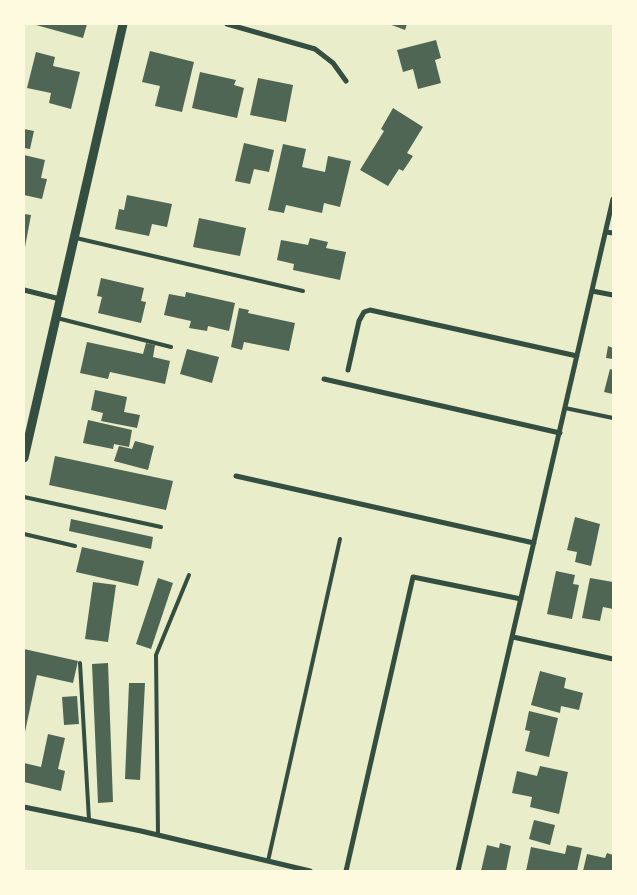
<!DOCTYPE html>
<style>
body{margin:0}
#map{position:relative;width:637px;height:895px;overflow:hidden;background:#e9edc9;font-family:Barlow,sans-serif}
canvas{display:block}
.frame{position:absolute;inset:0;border:25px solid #fefae0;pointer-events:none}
</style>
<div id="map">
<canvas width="637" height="895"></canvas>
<div class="frame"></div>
</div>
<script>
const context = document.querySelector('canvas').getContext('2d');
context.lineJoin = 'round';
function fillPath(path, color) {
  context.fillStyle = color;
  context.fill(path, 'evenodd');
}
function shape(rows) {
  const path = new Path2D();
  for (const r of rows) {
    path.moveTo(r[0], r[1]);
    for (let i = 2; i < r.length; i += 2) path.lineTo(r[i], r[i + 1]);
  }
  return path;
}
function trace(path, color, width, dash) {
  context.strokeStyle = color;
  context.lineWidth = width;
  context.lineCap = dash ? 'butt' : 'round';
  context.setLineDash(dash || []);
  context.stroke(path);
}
fillPath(shape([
 [36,24,87,24,83,38,36,25],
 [389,24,407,24,405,30],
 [436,40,441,58,435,60,441,83,418,89,413,69,403,72,397,50],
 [150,51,194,62,182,112,155,106,160,86,142,82],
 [36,52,55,57,53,66,80,72,71,109,49,103,51,93,27,88],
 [200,72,236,80,234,85,244,88,237,118,192,108],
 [258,78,293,85,286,122,250,115],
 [393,108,423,127,407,153,413,156,403,171,399,169,388,186,360,170,384,131,381,129],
 [24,129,34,131,30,149,24,148],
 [244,143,274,150,269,172,254,169,250,184,235,181],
 [283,144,306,149,302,167,325,172,328,156,351,161,340,207,324,203,322,213,286,205,284,213,268,210],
 [24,155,45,160,41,178,47,179,42,199,24,195],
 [127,195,172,204,167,227,152,224,149,236,115,229,119,209,124,210],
 [24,214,31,215,25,247,24,247],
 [199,218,246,228,240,256,193,247],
 [310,238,328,242,326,248,346,252,340,280,293,270,294,264,277,260,281,240,308,245],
 [101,278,144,288,141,301,146,302,141,323,98,313,102,297,97,296],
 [186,292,235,303,229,331,208,326,207,331,189,328,191,321,164,315,169,294,185,297],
 [239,308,249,310,248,313,295,323,289,351,244,342,242,350,231,347],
 [87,342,143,354,146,343,155,345,153,357,170,361,165,384,110,372,108,379,80,373],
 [608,346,613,348,613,359,606,358],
 [187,349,219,357,212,383,180,374],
 [610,369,613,370,613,394,604,392],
 [95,390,127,397,124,412,140,415,137,428,101,421,103,413,91,410],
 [88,420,132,430,129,447,114,444,113,449,83,443],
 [135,441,154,446,148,470,114,461,119,446,132,449],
 [55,456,173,481,166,510,49,485],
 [575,517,600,524,591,566,575,562,577,552,567,550],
 [71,519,153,537,151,549,69,531],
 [82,547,144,561,138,586,76,572],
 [556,571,575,575,573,584,579,585,572,619,547,614],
 [158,578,173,583,151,649,136,644],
 [590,578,613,582,613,609,603,607,600,621,582,618],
 [93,582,116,585,108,642,85,639],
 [24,649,78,661,73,683,37,675,25,732],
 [108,663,113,802,98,803,92,664],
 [540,671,566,678,564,688,583,693,579,710,561,706,560,713,531,705],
 [129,683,145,683,140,780,125,779],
 [77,696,79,724,64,725,62,697],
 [529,711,558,718,549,757,525,751,530,731,525,730],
 [48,734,65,738,58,769,65,771,61,791,24,782,24,763,41,767],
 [540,766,568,772,559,814,530,807,532,797,512,793,517,771,537,776],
 [534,820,555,825,550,845,529,839],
 [500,843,511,846,506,871,481,871,487,845,499,848],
 [567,845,582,848,577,871,526,871,531,847,565,854],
 [607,853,613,855,613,871,583,871,587,854,605,858]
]), '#4f6655');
trace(shape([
 [76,238,303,291],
 [57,318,171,347],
 [565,408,613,418],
 [24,497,161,527],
 [24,534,75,546],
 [80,663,89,820],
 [158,835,156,655,189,575],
 [268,861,340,539]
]), '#344e41', 4);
trace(shape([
 [227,24,315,49,333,63,346,81],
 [606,232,613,233],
 [24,290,60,299],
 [592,291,613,295],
 [348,370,359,321,364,312,370,310,577,356],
 [324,379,560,433],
 [236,476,534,543],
 [513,637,613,659],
 [24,807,141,831,310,871],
 [346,871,413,577,521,599],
 [458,871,613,199]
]), '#344e41', 5);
trace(shape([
 [24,458,123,24]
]), '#344e41', 9);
</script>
